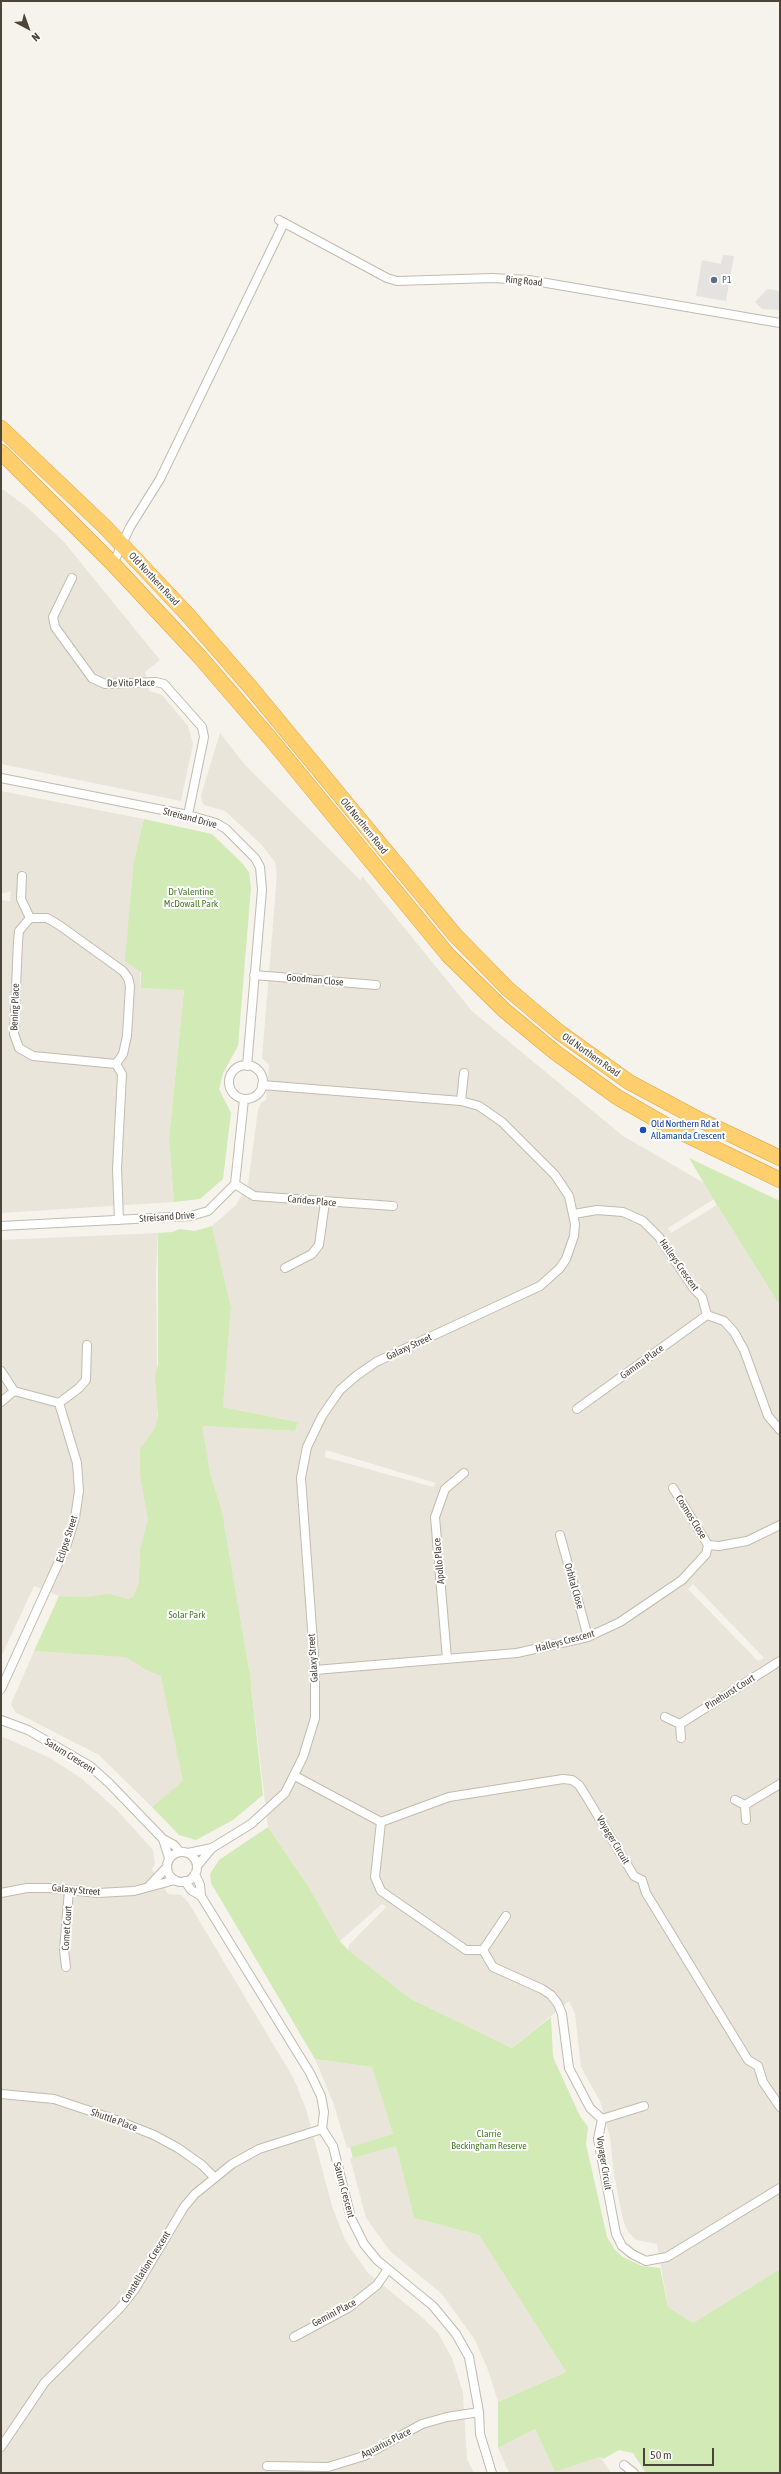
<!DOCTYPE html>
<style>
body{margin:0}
#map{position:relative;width:781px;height:2474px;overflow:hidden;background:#f6f3ec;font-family:"Asap Condensed",sans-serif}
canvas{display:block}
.frame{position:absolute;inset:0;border:2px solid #4b4439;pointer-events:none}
.north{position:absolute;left:8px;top:8px;width:40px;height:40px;-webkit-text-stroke:3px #fff;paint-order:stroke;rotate:139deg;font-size:11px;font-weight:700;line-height:16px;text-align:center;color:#4b4439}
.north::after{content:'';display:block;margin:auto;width:14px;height:18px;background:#4b4439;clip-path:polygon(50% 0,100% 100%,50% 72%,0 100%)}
.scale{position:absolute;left:643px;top:2448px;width:71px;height:18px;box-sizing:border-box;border:2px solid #4b4439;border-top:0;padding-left:5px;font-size:12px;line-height:14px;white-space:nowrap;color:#4b4439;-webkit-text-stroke:3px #fff;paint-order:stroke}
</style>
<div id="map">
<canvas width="781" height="2474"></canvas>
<div class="frame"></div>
<div class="north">N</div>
<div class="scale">50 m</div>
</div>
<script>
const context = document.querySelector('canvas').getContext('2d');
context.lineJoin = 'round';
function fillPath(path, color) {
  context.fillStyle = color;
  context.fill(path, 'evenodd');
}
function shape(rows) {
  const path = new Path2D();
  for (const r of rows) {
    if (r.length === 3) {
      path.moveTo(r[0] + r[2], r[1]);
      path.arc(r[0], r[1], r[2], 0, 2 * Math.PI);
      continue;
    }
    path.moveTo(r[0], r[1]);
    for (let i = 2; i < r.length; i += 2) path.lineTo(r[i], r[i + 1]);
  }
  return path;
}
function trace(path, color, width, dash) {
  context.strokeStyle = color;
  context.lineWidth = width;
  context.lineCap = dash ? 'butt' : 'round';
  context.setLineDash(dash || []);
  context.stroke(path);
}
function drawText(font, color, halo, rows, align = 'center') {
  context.font = font + ' "Asap Condensed",sans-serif';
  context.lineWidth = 4;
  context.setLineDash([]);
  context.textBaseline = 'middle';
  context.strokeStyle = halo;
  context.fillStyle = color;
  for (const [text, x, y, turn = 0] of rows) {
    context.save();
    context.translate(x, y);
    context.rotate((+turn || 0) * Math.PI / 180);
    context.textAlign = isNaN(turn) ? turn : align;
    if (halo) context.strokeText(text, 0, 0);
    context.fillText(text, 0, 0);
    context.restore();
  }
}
fillPath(shape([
 [1,488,28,508,64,542,160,660,145,672,149,691,162,695,188,726,193,744,181,801,1,764],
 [220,733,245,765,361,881,362,876,472,1011,623,1136,704,1183,714,1199,668,1228,671,1233,717,1205,780,1306,780,2269,693,2323,668,2307,657,2244,636,2240,628,2232,623,2220,614,2174,610,2137,600,2101,581,2067,575,2014,569,2001,512,2048,411,1999,348,1950,349,1945,386,1907,382,1904,340,1941,308,1886,268,1827,250,1675,222,1511,210,1472,200,1426,295,1431,298,1422,223,1407,231,1307,212,1226,236,1205,248,1184,258,1110,261,1103,266,1100,269,1065,262,1058,277,875,275,862,261,844,225,811,204,805,202,801,201,795],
 [326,1450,436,1483,433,1487,325,1457],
 [693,1584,764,1658,758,1661,688,1589],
 [1,791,144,819,134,860,141,988,184,989,169,1138,174,1202,1,1213,1,900,10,901,11,891,1,894],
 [158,1233,156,1272,158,1463,137,1599,59,1596,34,1586,1,1657,1,1240],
 [34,1651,158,1658,184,1781,152,1807,99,1755,15,1712,11,1704],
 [1,1736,50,1758,81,1778,116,1809,153,1850,155,1864,152,1869,168,1894,181,1895,188,1902,294,2079,306,2109,332,2206,345,2240,368,2273,423,2318,438,2333,452,2358,463,2393,467,2459,474,2473,1,2473],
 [315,2059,372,2067,393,2134,347,2148,333,2102],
 [396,2146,414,2218,479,2235,566,2372,498,2402,488,2370,475,2340,442,2294,390,2251,366,2218,350,2158],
 [535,2429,555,2472,600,2457,611,2473,509,2473,498,2448]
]), '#eae5da');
fillPath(shape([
 [144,819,212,834,243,864,249,872,251,888,238,1046,223,1073,219,1089,231,1113,223,1179,200,1199,174,1202,169,1138,184,990,141,988,141,972,125,961,134,860],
 [689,1158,780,1201,780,1306,717,1205],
 [212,1226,231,1307,223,1407,298,1422,295,1431,202,1426,210,1472,222,1511,250,1675,263,1795,233,1820,196,1840,179,1835,152,1807,183,1781,161,1676,145,1669,126,1657,34,1651,59,1596,87,1597,109,1594,129,1599,134,1596,139,1582,140,1550,148,1519,140,1475,140,1449,155,1428,158,1416,155,1376,158,1364,158,1233,173,1232,179,1229,195,1231],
 [268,1827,308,1886,340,1941,348,1950,411,1999,512,2048,551,2017,553,2057,580,2116,588,2127,586,2144,607,2237,615,2250,623,2257,642,2266,660,2268,668,2307,693,2323,780,2269,780,2473,646,2473,633,2453,619,2450,603,2459,600,2457,555,2472,535,2429,498,2448,498,2402,566,2372,479,2235,414,2218,396,2146,353,2158,350,2147,393,2134,372,2067,315,2059,211,1883,210,1874,219,1860]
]), '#d2eab5');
fillPath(shape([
 [723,255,734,256,726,301,696,296,702,260,721,264],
 [767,289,780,291,780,310,762,309,755,302]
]), '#e5e3e0');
const street = shape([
 [279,220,387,278,397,281,492,278,529,280,780,323],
 [113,564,130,527,160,479,284,223],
 [72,578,53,617,55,627,92,678,105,684,156,682,164,684,202,727,204,737,188,815],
 [1,778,188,815,216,823,226,829,255,858,260,867,262,890,247,1066],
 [22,876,21,899,30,918],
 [254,975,376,985],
 [116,1064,33,1056,19,1048,14,1034,18,941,19,931,30,918,47,918,59,925,123,971,128,978,130,986,127,1036,123,1054,116,1064,122,1074,117,1169,119,1220],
 [246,1082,17],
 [461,1101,464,1073],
 [235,1184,254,1196,393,1206],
 [574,1214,597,1210,623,1212,643,1221,659,1237,694,1289,702,1297,707,1315,724,1321,734,1332,744,1350,768,1416,780,1430],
 [1,1226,191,1216,208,1211,235,1184,244,1099],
 [285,1268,312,1254,319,1245,325,1202],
 [1,1371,14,1391,59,1403,77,1463,79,1491,75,1518,67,1544,1,1689],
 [1,1402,14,1391],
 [59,1403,79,1388,86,1380,87,1345],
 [577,1409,707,1315],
 [673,1488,708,1545],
 [560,1535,588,1637],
 [447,1659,435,1517,445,1489,464,1473],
 [315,1670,517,1653,588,1637,620,1622,682,1580,706,1554,708,1545,719,1546,747,1541,780,1525],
 [665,1717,680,1724,681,1738],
 [1,1720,28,1730,90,1766,109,1783,163,1839,174,1845,180,1852],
 [680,1724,780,1661],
 [295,1776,381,1822],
 [735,1800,745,1805,746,1820],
 [745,1805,780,1784],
 [381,1822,375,1877,381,1891,466,1950,483,1950,493,1967,542,1989,551,1995,558,2004,562,2014,569,2068,590,2108,602,2119,598,2139,616,2234,622,2246,632,2254,646,2261,667,2257,780,2188],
 [381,1822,449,1797,563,1779,572,1780,579,1785,586,1796,634,1876,642,1880,646,1893,748,2060,758,2066,763,2082,780,2107],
 [163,1839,169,1858],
 [182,1867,15],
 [188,1853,212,1848],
 [197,1866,212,1848,251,1824,285,1793,303,1757,315,1718,315,1670,301,1478,307,1447,322,1416,340,1390,356,1376,376,1362,540,1286,560,1268,566,1259,574,1236,575,1224,569,1196,555,1175,502,1122,479,1106,461,1101,262,1085],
 [195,1874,200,1885,201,1896,310,2073,321,2096,324,2112,322,2129,333,2146,351,2218,364,2244,377,2260,433,2306,456,2334,469,2357,479,2412,480,2434,492,2473],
 [185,1881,191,1890,201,1896],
 [150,1885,167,1867],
 [1,1893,27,1888,50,1888,98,1893,134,1891,175,1880],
 [483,1950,506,1916],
 [66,1967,64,1950,69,1890],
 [1,2094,54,2099,111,2118,154,2135,178,2148,202,2165,214,2177],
 [602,2119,644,2106],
 [294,2337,348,2308,377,2285,388,2269],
 [1,2447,45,2382,120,2308,135,2289,184,2207,195,2194,232,2164,259,2149,322,2129],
 [624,2465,634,2473],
 [267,2466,328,2467,364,2456,422,2424,447,2417,479,2412]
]);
const highway = shape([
 [1,428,105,527,187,614,252,689,455,935,508,989,559,1032,629,1082,700,1120,780,1158],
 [1,452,113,564,200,657,274,743,448,955,505,1011,556,1053,617,1097,664,1124,780,1180]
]);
trace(street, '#c2bbae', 10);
trace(highway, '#e0a43c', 16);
trace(street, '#fff', 8);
trace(highway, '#ffcf6e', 15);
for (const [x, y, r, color] of [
 [714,280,4,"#5c6f8a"],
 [643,1130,4,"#1a4fb4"]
]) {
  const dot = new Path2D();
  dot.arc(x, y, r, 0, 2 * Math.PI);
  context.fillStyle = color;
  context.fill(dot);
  trace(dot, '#fff', 1.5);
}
drawText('10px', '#4e5e75', '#fff', [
 ["P1",722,280]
], 'left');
drawText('10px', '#4b4439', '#fff', [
 ["Ring Road",524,281,6],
 ["Old Northern Road",154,579,47],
 ["De Vito Place",131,683,-1],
 ["Streisand Drive",190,818,15],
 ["Old Northern Road",364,826,51],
 ["Goodman Close",315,980,5],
 ["Bening Place",15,1007,-88],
 ["Old Northern Road",591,1055,35],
 ["Carides Place",312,1201,5],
 ["Streisand Drive",167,1217,-4],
 ["Halleys Crescent",679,1265,55],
 ["Galaxy Street",409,1347,-25],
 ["Gamma Place",642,1362,-36],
 ["Cosmos Close",691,1517,58],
 ["Eclipse Street",67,1539,-72],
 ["Apollo Place",439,1561,-95],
 ["Orbital Close",574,1586,74],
 ["Halleys Crescent",565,1641,-15],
 ["Galaxy Street",313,1658,-94],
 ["Pinehurst Court",730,1692,-32],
 ["Saturn Crescent",70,1756,32],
 ["Voyager Circuit",613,1840,59],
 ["Galaxy Street",76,1890,5],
 ["Comet Court",67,1928,-86],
 ["Shuttle Place",114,2120,20],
 ["Voyager Circuit",604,2163,81],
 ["Saturn Crescent",344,2190,75],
 ["Constellation Crescent",146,2267,-58],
 ["Gemini Place",334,2313,-28],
 ["Aquarius Place",386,2443,-27]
]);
drawText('10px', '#4a7f2a', '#fff', [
 ["Dr Valentine",191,892],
 ["McDowall Park",191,904],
 ["Solar Park",187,1615],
 ["Clarrie",489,2134],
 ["Beckingham Reserve",489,2146]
]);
drawText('10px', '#164399', '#fff', [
 ["Old Northern Rd at",651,1124],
 ["Allamanda Crescent",651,1136]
], 'left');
</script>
